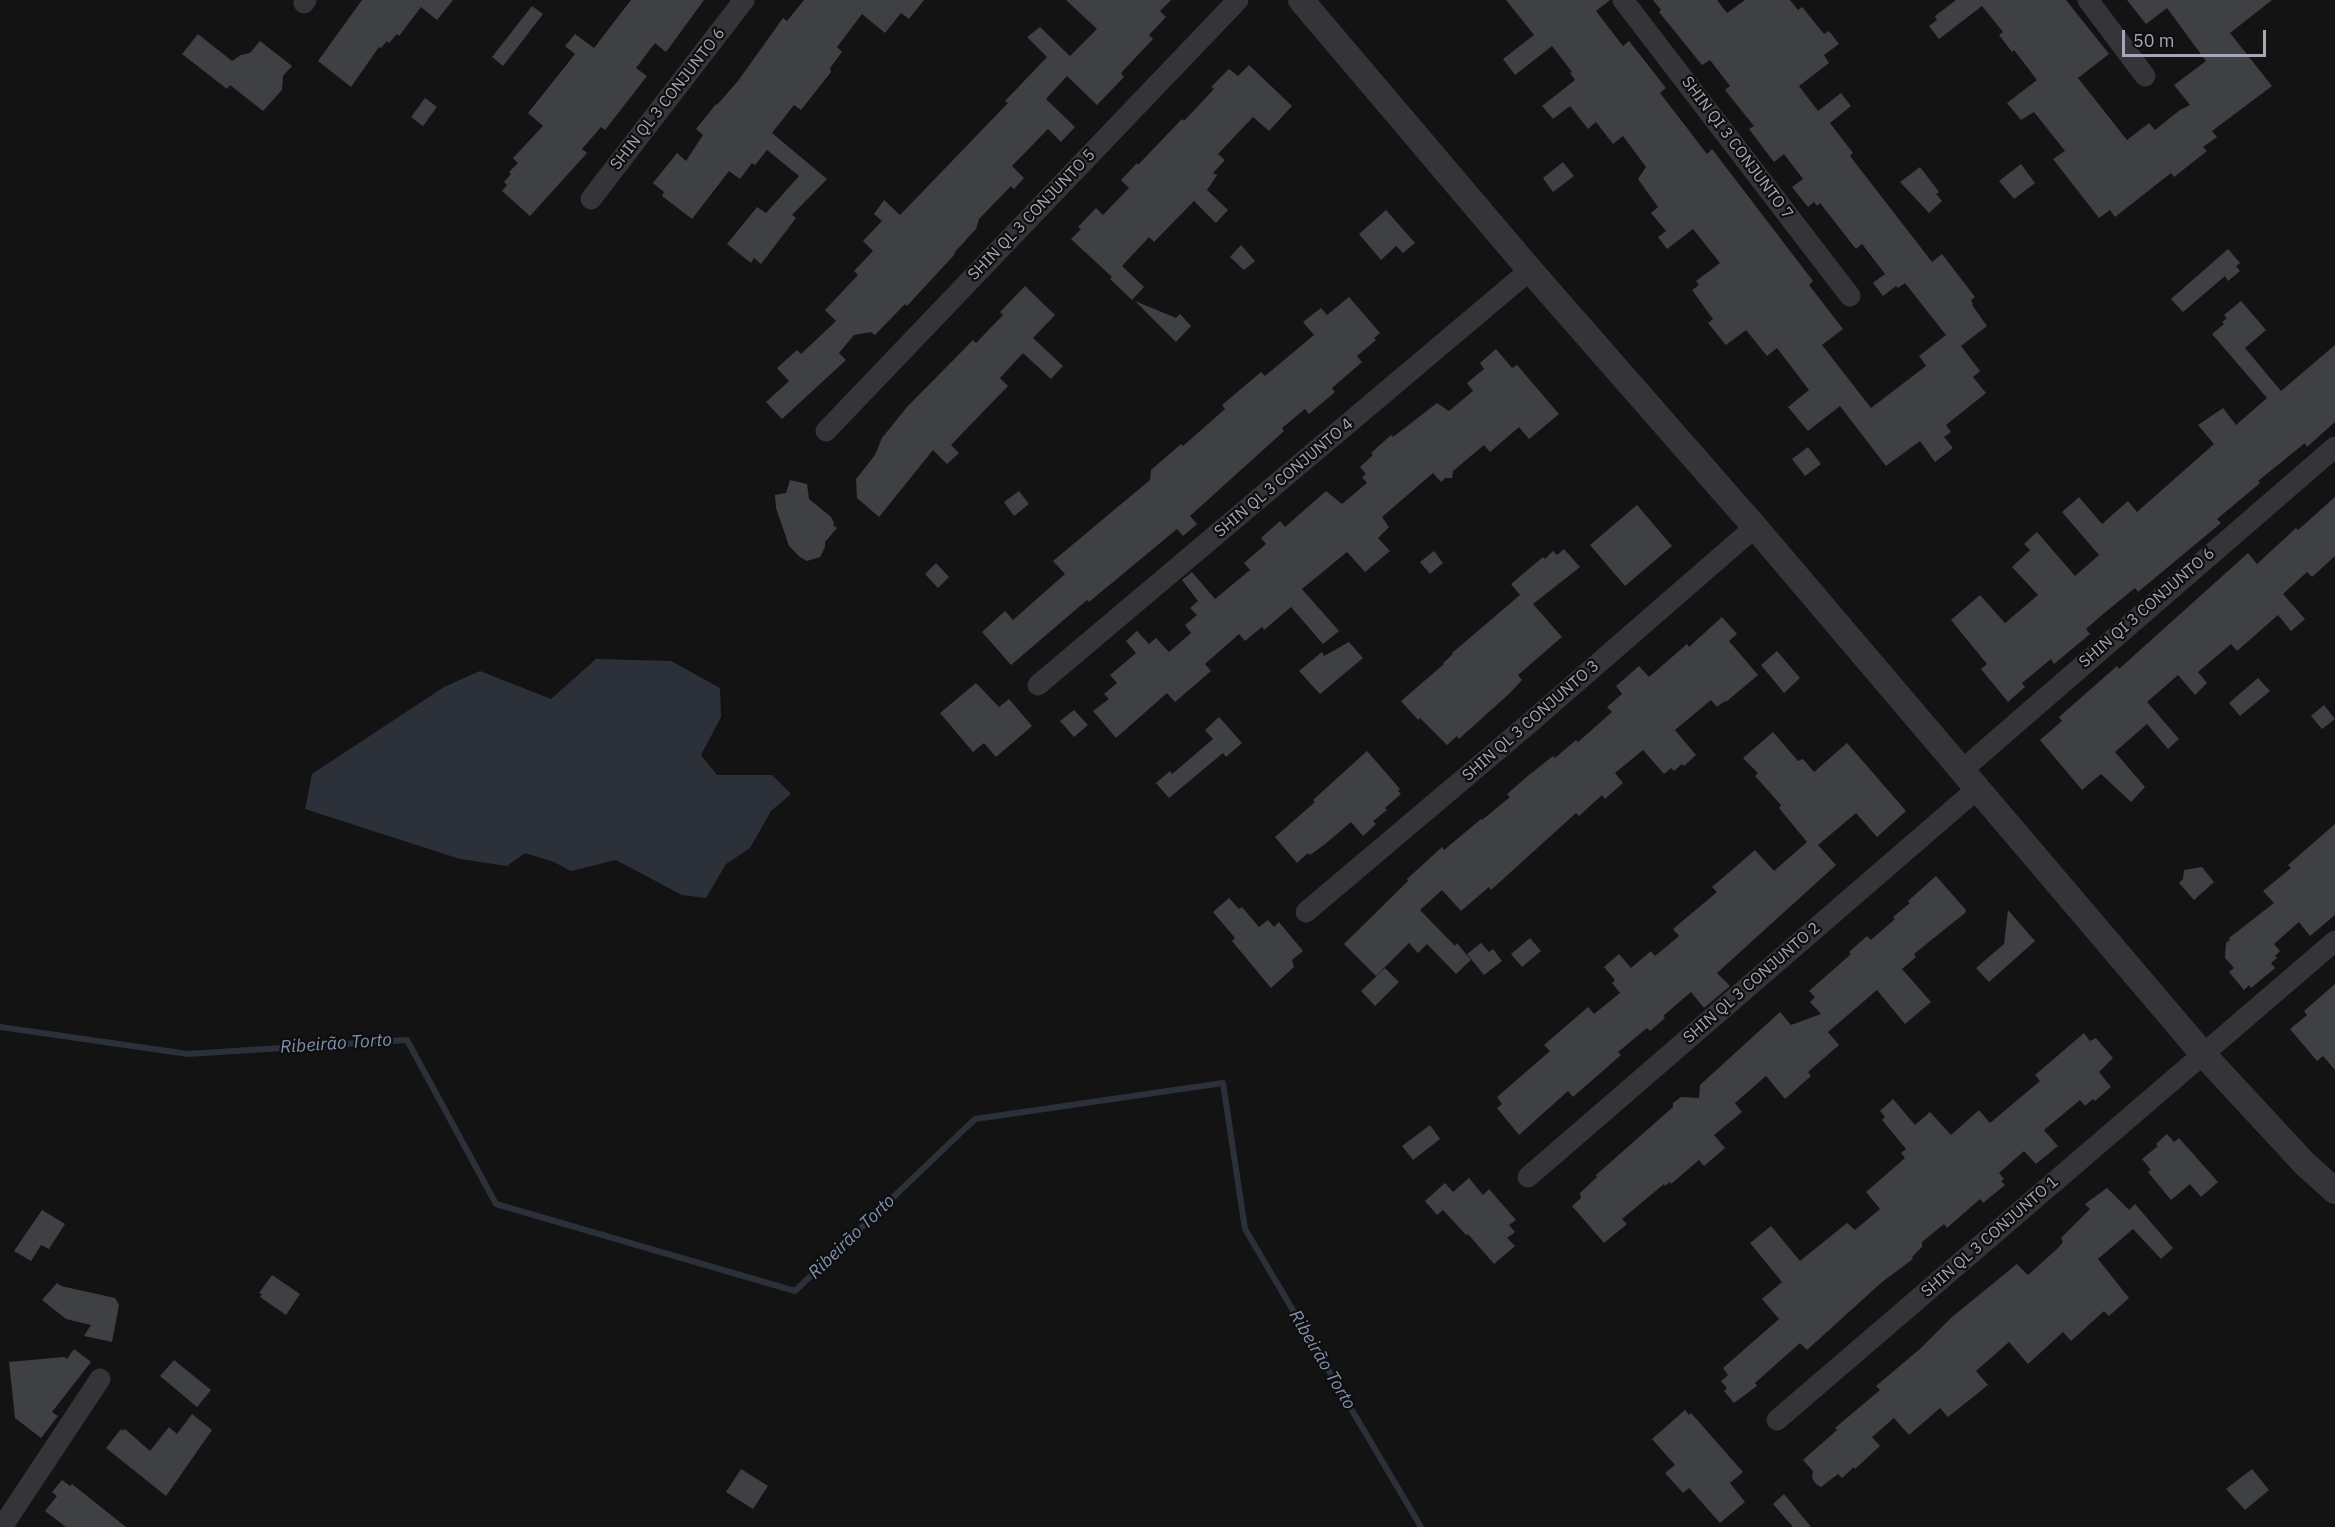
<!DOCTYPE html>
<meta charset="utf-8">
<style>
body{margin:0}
#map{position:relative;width:2335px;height:1527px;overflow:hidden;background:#131314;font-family:"IBM Plex Sans",sans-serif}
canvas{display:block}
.scale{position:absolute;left:2122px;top:30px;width:144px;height:27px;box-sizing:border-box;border:3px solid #a5a8b4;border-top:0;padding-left:8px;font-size:18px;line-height:21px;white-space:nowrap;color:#a5a8b4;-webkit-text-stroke:4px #0e0e0f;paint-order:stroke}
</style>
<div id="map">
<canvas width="2335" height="1527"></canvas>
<div class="scale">50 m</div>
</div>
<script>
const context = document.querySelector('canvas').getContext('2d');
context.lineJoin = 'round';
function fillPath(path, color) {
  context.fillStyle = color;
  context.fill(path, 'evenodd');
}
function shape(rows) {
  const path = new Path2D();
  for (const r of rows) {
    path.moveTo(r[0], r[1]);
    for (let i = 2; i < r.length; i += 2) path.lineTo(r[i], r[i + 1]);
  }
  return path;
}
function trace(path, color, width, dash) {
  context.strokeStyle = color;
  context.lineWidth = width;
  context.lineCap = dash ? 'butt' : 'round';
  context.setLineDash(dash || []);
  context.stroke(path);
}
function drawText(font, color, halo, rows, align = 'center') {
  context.font = font + ' "IBM Plex Sans",sans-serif';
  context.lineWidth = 4.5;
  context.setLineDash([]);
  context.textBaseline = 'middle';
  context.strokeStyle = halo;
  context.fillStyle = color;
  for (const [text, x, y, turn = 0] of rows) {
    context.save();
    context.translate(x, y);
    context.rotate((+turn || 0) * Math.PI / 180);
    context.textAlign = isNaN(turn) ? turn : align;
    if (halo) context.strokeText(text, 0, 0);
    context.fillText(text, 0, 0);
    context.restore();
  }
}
fillPath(shape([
 [596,659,671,661,720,688,721,717,701,755,717,775,772,775,791,794,771,811,750,848,726,864,706,898,682,895,616,860,571,871,554,862,525,853,507,866,460,859,305,809,312,774,444,687,480,671,551,699]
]), '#2c3139');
trace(shape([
 [0,1027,188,1054,407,1040,496,1204,795,1291,975,1119,1223,1083,1245,1229,1421,1527]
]), '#2c3139', 6);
fillPath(shape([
 [362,0,453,0,437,20,421,7,399,36,397,34,389,43,387,41,381,48,379,47,351,87,318,61],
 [631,0,704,0,666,52,655,43,636,68,647,76,605,130,601,127,582,149,587,153,530,216,502,191,507,185,504,182,511,174,509,172,518,163,513,158,543,126,528,113,575,54,565,46,575,34,594,48],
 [804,0,924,0,909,19,901,13,885,33,862,14,837,47,842,52,830,68,831,72,801,110,794,105,772,133,827,179,792,215,796,218,761,264,754,258,751,263,727,244,757,207,766,213,799,176,767,150,755,165,752,163,740,179,729,171,692,219,662,196,664,192,653,183,677,153,686,161,703,135,696,129,716,104,717,105,738,81,783,18,787,21],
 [1066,0,1171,0,1160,11,1166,17,1149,35,1153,39,1121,73,1124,77,1097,105,1067,76,1046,99,1075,127,1061,142,1048,129,1012,166,1024,178,1014,189,1011,186,979,219,976,229,954,253,955,254,907,306,905,304,875,335,871,332,854,335,839,353,846,360,782,419,766,402,789,381,777,368,797,350,801,354,836,321,825,310,858,275,854,271,873,251,863,241,882,221,874,214,884,200,900,215,1008,103,1005,101,1047,57,1027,37,1040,27,1070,56,1097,29],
 [1506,0,1610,0,1596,11,1623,46,1629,41,1666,88,1660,93,1707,154,1712,149,1813,281,1809,285,1843,329,1822,345,1871,408,1926,366,1919,356,1946,335,1905,283,1898,288,1896,286,1883,296,1873,283,1885,274,1862,244,1856,249,1820,203,1817,206,1814,202,1808,207,1792,187,1803,179,1784,154,1774,162,1749,129,1754,126,1725,90,1730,86,1710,60,1702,65,1659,12,1661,10,1653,0,1717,0,1727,13,1745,0,1790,0,1798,10,1802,7,1824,34,1829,31,1839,44,1824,55,1829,63,1799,86,1818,111,1841,93,1851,106,1830,123,1853,153,1850,156,1932,262,1942,254,1975,297,1971,300,1973,304,1972,305,1987,326,1961,346,1980,371,1973,377,1986,393,1946,425,1951,432,1944,437,1953,448,1935,462,1920,441,1886,466,1840,406,1808,431,1788,407,1809,390,1777,348,1767,356,1746,330,1726,345,1708,323,1713,319,1692,290,1699,285,1696,281,1720,263,1693,229,1667,249,1658,237,1666,231,1651,213,1658,207,1638,179,1646,167,1623,136,1613,144,1596,122,1588,129,1570,106,1553,119,1542,106,1575,80,1570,73,1572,72,1552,46,1515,75,1503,59,1534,35],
 [1956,0,2066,0,2109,54,2078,78,2127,140,2149,123,2155,130,2180,110,2190,105,2174,85,2206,61,2167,8,2146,24,2127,0,2272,0,2230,33,2272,86,2212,131,2217,137,2203,147,2207,151,2174,177,2171,173,2115,217,2110,210,2099,218,2053,159,2065,151,2034,112,2021,120,2007,103,2037,80,2014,50,2012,52,1999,35,2003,32,1982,6,1939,39,1929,26,1937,20,1935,16],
 [532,6,543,14,503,66,492,57],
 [198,34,232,61,241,55,250,53,260,41,292,66,283,76,282,90,263,111,230,85,227,89,182,54],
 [1249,65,1292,106,1269,131,1253,117,1218,154,1225,160,1213,173,1217,175,1207,190,1228,210,1216,223,1194,201,1154,242,1149,237,1122,266,1144,287,1132,300,1110,279,1112,277,1071,239,1081,229,1078,227,1096,208,1103,215,1129,188,1121,180,1137,163,1138,165,1182,119,1184,121,1214,89,1211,87,1229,69,1238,76],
 [425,98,437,107,423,126,411,117],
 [1563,162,1574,176,1553,192,1543,178],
 [2021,164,2035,183,2014,199,1999,181],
 [1920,167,1939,192,1936,194,1942,201,1929,213,1900,182],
 [1386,210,1415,243,1403,253,1396,246,1381,260,1359,234],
 [1241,245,1255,261,1244,270,1230,257],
 [2228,249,2240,263,2236,266,2240,271,2228,281,2225,276,2183,312,2171,299],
 [1025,286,1055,315,1033,338,1063,366,1051,379,1023,353,1000,378,1008,386,951,445,959,453,947,464,933,450,879,517,857,498,856,479,875,455,882,438,907,407,973,340,976,343,1003,315,1000,312],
 [1349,297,1380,333,1374,338,1376,340,1357,356,1362,362,1332,388,1335,392,1309,414,1305,409,1282,428,1284,431,1190,516,1197,524,1183,536,1177,529,1089,602,1087,600,1011,665,982,632,1005,611,1013,620,1065,574,1053,561,1150,480,1151,470,1181,444,1183,446,1225,409,1222,405,1261,372,1265,376,1314,335,1303,322,1321,308,1327,315],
 [1135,301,1176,318,1180,314,1191,326,1176,342],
 [2241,301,2266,330,2245,348,2281,391,2335,345,2335,422,2307,447,2305,443,2258,481,2260,483,2217,519,2221,523,2138,592,2135,588,2102,615,2086,629,2090,634,2054,664,2051,659,2022,683,2025,687,2008,702,1981,669,1987,664,1951,620,1980,595,2005,623,2038,595,2012,567,2030,550,2024,544,2037,532,2075,576,2099,555,2062,512,2079,497,2102,524,2128,501,2137,512,2214,444,2198,425,2223,408,2236,425,2267,398,2212,334,2224,324,2222,322,2227,318,2224,315],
 [1496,349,1512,368,1517,365,1559,414,1529,439,1519,427,1490,452,1484,445,1453,471,1452,478,1445,478,1441,482,1433,473,1382,517,1389,527,1378,538,1390,551,1365,572,1347,552,1302,589,1339,631,1323,644,1291,607,1264,630,1262,627,1245,641,1239,634,1205,664,1211,671,1175,702,1167,693,1116,738,1093,711,1109,699,1104,694,1117,683,1110,675,1136,653,1126,641,1137,631,1149,644,1156,638,1169,652,1191,633,1185,625,1197,615,1190,608,1198,601,1182,580,1192,572,1215,599,1250,570,1244,563,1266,544,1261,538,1280,521,1285,527,1326,491,1342,504,1367,483,1362,477,1366,474,1360,467,1373,455,1371,453,1391,435,1393,437,1437,403,1449,411,1473,391,1467,383,1484,369,1480,363],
 [1808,447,1821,464,1805,476,1792,459],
 [790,480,807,484,809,499,831,517,834,523,833,525,837,528,825,542,825,547,820,557,807,561,800,557,789,546,776,508,775,495,786,493],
 [1019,491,1029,504,1014,516,1004,502],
 [2335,497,2335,556,2312,577,2307,572,2283,594,2305,619,2291,631,2278,615,2237,651,2231,644,2198,672,2207,683,2195,695,2178,675,2147,702,2179,739,2168,749,2147,724,2115,752,2145,787,2131,802,2101,774,2082,790,2040,740,2062,721,2059,717,2117,666,2119,669,2248,553,2257,564,2296,528,2298,530],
 [1637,505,1672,546,1625,586,1590,545],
 [1564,549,1580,567,1533,604,1562,637,1518,675,1522,680,1511,692,1459,739,1457,736,1447,745,1420,718,1418,720,1401,701,1444,664,1443,663,1453,654,1452,653,1520,595,1511,584,1543,557,1545,559,1553,551,1557,555],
 [1434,551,1443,563,1430,574,1420,562],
 [936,563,949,577,938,588,925,574],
 [1722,617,1737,634,1729,641,1758,675,1726,702,1725,701,1717,707,1711,700,1675,730,1696,755,1684,766,1682,764,1674,771,1671,768,1664,774,1643,750,1615,773,1623,783,1605,799,1602,795,1579,816,1576,813,1491,890,1489,887,1461,911,1442,890,1420,910,1455,946,1457,943,1471,960,1456,974,1427,944,1418,953,1409,943,1376,976,1344,944,1408,881,1407,879,1442,847,1444,850,1481,819,1482,820,1510,797,1507,794,1529,775,1553,756,1555,758,1576,740,1578,742,1612,712,1607,707,1622,694,1616,686,1639,666,1649,677,1687,644,1689,647],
 [1349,642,1363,658,1320,694,1299,671,1322,652,1324,656],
 [1777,651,1800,678,1784,693,1761,665],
 [2258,678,2270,691,2240,716,2229,703],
 [976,683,999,707,1009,699,1032,726,996,757,984,743,973,752,940,713],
 [2324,705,2335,719,2322,729,2311,716],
 [1074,710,1088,725,1074,737,1060,721],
 [1219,717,1242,743,1226,757,1223,753,1169,798,1156,783,1170,771,1172,774,1213,739,1205,730],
 [1773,732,1798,761,1803,759,1814,772,1847,743,1906,811,1877,837,1856,813,1818,845,1836,865,1717,973,1730,986,1704,1008,1691,992,1663,1016,1665,1018,1650,1031,1647,1028,1618,1052,1621,1055,1573,1097,1568,1091,1519,1135,1497,1108,1502,1104,1497,1097,1550,1051,1544,1045,1588,1007,1594,1014,1620,993,1612,983,1615,980,1604,967,1619,954,1631,968,1651,951,1655,956,1679,936,1673,929,1717,892,1712,887,1755,850,1774,871,1807,842,1779,808,1781,805,1755,776,1758,773,1743,758],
 [1367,751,1400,789,1398,791,1401,794,1385,808,1387,810,1373,821,1376,824,1363,836,1351,822,1324,845,1310,855,1308,853,1297,863,1275,837,1315,802,1313,800],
 [2335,824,2335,915,2310,936,2299,922,2274,944,2280,951,2275,956,2277,958,2271,963,2275,968,2251,988,2249,985,2244,990,2229,972,2234,968,2225,958,2226,943,2230,940,2229,938,2274,903,2263,891,2291,868,2288,865],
 [2202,867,2214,882,2194,900,2179,883,2183,879,2184,870],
 [1936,876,1966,910,1965,913,1914,954,1916,957,1902,969,1931,1002,1905,1024,1877,990,1828,1032,1839,1045,1808,1072,1811,1076,1785,1099,1766,1076,1735,1103,1742,1112,1714,1135,1725,1148,1704,1166,1699,1160,1671,1184,1670,1182,1665,1186,1664,1184,1622,1219,1627,1224,1604,1243,1572,1206,1581,1198,1580,1193,1597,1177,1596,1175,1673,1107,1673,1103,1681,1097,1699,1098,1700,1085,1780,1012,1791,1025,1821,1014,1810,1002,1815,997,1809,991,1851,954,1849,952,1867,936,1871,940,1895,919,1893,917,1910,903,1908,901],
 [1229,898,1239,909,1242,907,1259,927,1268,920,1274,927,1279,922,1303,951,1292,960,1294,967,1271,988,1232,941,1235,938,1213,912],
 [2008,910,2035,941,1989,982,1976,968,2004,944],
 [1530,938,1541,951,1522,967,1511,954],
 [1481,943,1489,952,1493,949,1502,961,1484,975,1467,954],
 [1385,968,1399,982,1375,1006,1361,991],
 [2335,984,2335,1070,2323,1056,2317,1061,2290,1029,2307,1015,2304,1011],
 [2084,1033,2090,1041,2096,1038,2113,1058,2099,1072,2111,1087,2095,1101,2093,1099,2085,1106,2080,1100,2044,1130,2058,1146,2036,1164,2024,1151,1999,1173,2004,1179,2001,1181,2005,1185,1983,1203,1980,1199,1947,1228,1944,1224,1922,1242,1922,1247,1912,1257,1913,1259,1882,1282,1807,1350,1800,1343,1755,1383,1757,1386,1734,1403,1724,1391,1727,1388,1721,1381,1728,1375,1723,1368,1779,1319,1762,1299,1782,1282,1750,1243,1771,1226,1800,1261,1847,1223,1855,1230,1880,1209,1866,1192,1905,1158,1901,1153,1906,1149,1882,1120,1885,1117,1880,1111,1893,1099,1915,1125,1930,1112,1951,1135,1979,1110,1990,1123,2040,1081,2035,1075],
 [1430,1125,1440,1139,1413,1160,1402,1146],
 [2167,1134,2174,1142,2179,1138,2218,1182,2201,1197,2190,1184,2171,1200,2148,1172,2151,1170,2142,1159,2158,1146,2156,1144],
 [1469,1178,1483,1195,1489,1189,1516,1220,1509,1225,1515,1232,1507,1238,1515,1246,1494,1264,1468,1234,1466,1235,1443,1210,1437,1215,1425,1201,1445,1183,1453,1192],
 [2107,1188,2129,1210,2135,1204,2173,1248,2161,1259,2133,1229,2098,1259,2129,1298,2109,1316,2104,1311,2071,1341,2063,1332,2028,1364,2009,1342,1976,1371,1988,1385,1948,1417,1940,1408,1909,1435,1894,1418,1872,1437,1880,1446,1855,1469,1854,1467,1842,1478,1838,1474,1821,1487,1816,1484,1812,1478,1813,1471,1803,1460,1837,1430,1835,1428,1880,1390,1876,1386,1921,1348,1952,1317,2017,1264,2028,1275,2058,1248,2063,1242,2061,1238,2090,1209,2085,1204],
 [42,1210,65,1224,49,1249,41,1245,31,1261,14,1251],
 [272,1275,300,1294,286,1315,260,1297,262,1294,259,1293],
 [57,1283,61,1286,115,1298,119,1305,112,1342,84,1336,91,1325,66,1319,42,1300],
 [74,1349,91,1362,52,1412,58,1416,41,1438,15,1418,9,1362,64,1357,67,1359],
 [174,1360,211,1390,197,1407,160,1376],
 [1685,1410,1689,1415,1691,1413,1743,1472,1730,1483,1745,1502,1720,1523,1689,1488,1683,1493,1665,1473,1675,1465,1652,1439],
 [192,1414,212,1430,166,1496,106,1448,121,1429,123,1431,125,1429,150,1451,169,1427,177,1434],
 [741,1469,768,1486,753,1509,726,1492],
 [2252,1469,2269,1490,2245,1510,2226,1489],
 [62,1480,70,1486,72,1484,126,1527,66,1527,45,1511,57,1496,52,1492],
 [1784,1494,1811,1527,1793,1527,1773,1504]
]), '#3f4044');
trace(shape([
 [1623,0,1850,296],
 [2088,0,2145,76],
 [304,3,306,0],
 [591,199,744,0],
 [826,431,1238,0],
 [1038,685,1530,270],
 [1961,771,2335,447],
 [1306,912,1525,727,1755,527],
 [1528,1177,1977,789],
 [1777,1420,2335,941],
 [2,1527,100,1379]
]), '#343439', 21);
trace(shape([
 [1301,0,1530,270,1755,527,2203,1054,2305,1164,2335,1191]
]), '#343439', 26);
drawText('16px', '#a5a8b4', '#0e0e0f', [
 ["SHIN QL 3 CONJUNTO 6",668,99,-52],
 ["SHIN QI 3 CONJUNTO 7",1737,148,53],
 ["SHIN QL 3 CONJUNTO 5",1032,215,-46],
 ["SHIN QL 3 CONJUNTO 4",1284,478,-40],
 ["SHIN QI 3 CONJUNTO 6",2147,608,-41],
 ["SHIN QL 3 CONJUNTO 3",1531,721,-41],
 ["SHIN QL 3 CONJUNTO 2",1752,983,-41],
 ["SHIN QL 3 CONJUNTO 1",1990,1237,-41]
]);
drawText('italic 18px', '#7e90ad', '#0e0e0f', [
 ["Ribeirão Torto",336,1044,-4],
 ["Ribeirão Torto",852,1237,-44],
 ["Ribeirão Torto",1322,1360,59]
]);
</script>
